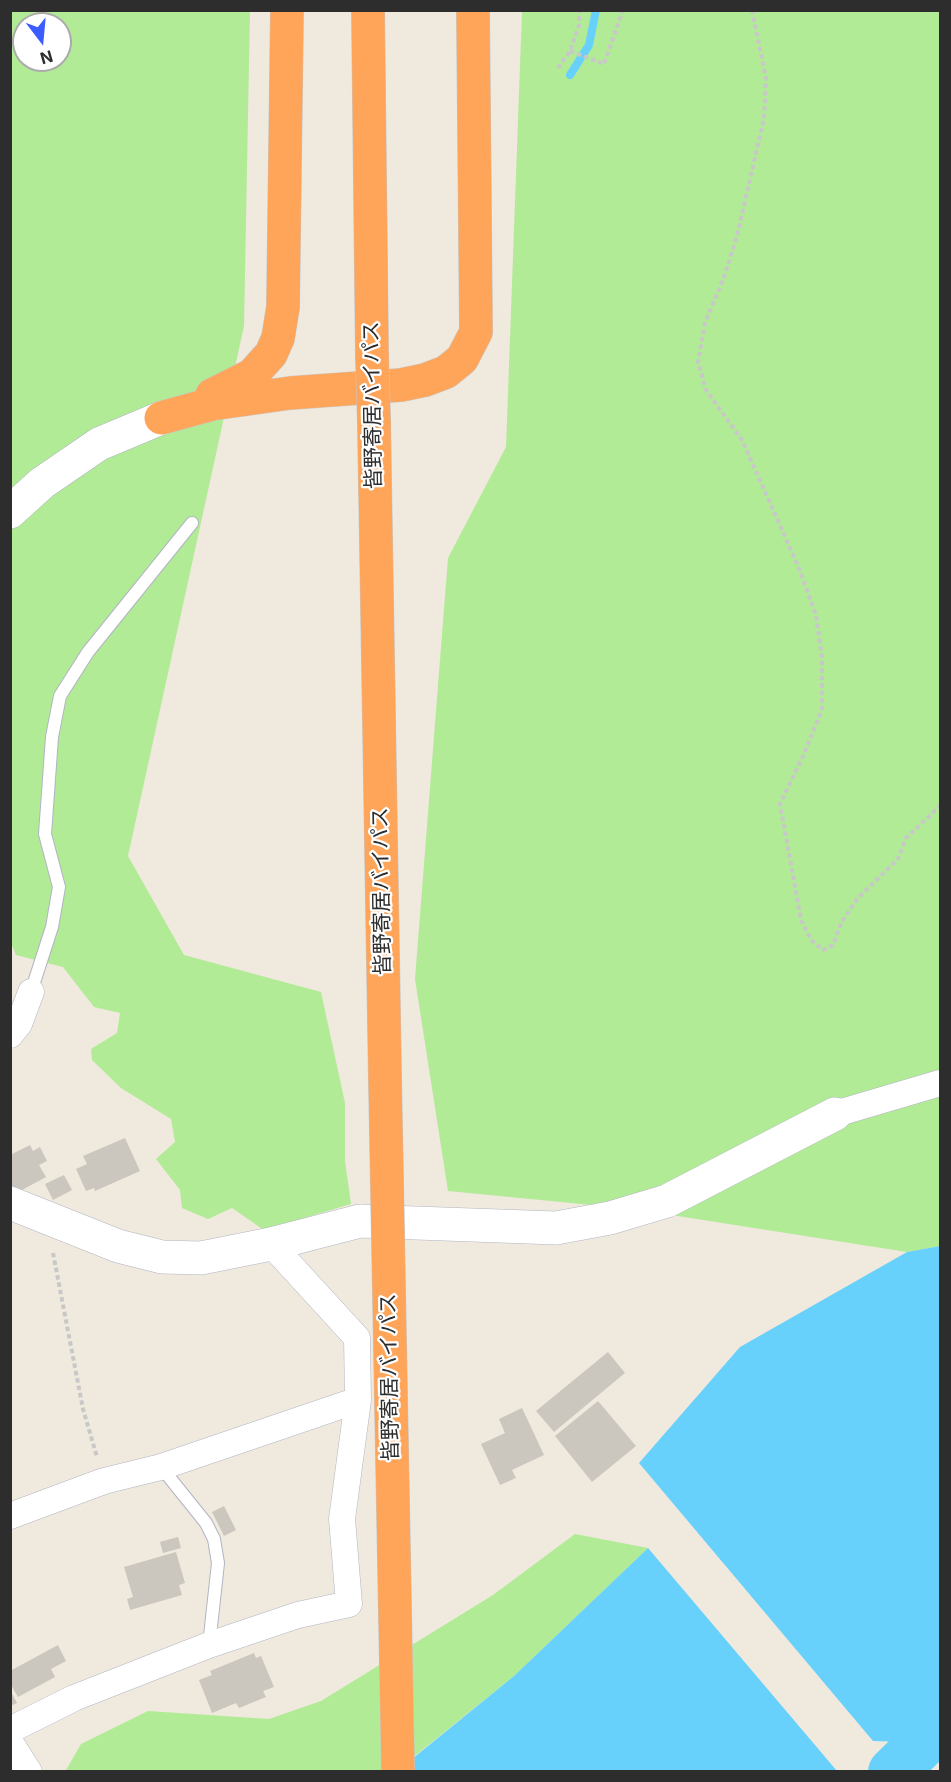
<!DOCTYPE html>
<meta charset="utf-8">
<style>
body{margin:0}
#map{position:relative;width:951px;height:1782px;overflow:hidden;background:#f0e9de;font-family:Inter,sans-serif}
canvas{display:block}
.frame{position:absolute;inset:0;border:12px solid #2d2d2d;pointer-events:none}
.north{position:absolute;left:12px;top:12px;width:60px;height:60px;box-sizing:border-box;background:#fff;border:2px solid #ababab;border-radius:50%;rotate:164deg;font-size:16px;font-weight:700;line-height:24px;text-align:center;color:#2d2d2d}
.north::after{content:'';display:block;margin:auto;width:21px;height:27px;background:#3c5cff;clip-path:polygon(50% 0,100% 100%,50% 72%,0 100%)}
</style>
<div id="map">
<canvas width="951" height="1782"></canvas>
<div class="frame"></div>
<div class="north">N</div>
</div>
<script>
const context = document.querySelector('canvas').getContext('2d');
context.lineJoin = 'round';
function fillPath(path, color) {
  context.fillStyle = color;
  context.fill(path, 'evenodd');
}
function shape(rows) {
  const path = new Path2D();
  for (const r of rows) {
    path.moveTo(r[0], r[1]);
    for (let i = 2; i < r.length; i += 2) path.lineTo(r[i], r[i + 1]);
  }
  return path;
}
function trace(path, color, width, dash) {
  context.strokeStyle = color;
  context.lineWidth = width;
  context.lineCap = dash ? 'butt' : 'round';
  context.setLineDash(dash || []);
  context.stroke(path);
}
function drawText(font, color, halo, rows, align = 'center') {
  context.font = font + ' Inter,"Noto Sans JP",sans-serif';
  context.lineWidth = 4.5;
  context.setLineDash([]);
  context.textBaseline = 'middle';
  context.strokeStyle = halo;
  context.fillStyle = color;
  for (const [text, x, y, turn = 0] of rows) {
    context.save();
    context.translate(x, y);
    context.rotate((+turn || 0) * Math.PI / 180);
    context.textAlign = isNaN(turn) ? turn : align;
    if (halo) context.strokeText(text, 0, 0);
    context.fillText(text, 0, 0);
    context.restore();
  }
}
fillPath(shape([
 [11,11,250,11,244,326,128,856,184,955,321,992,345,1103,345,1161,351,1204,307,1217,271,1235,232,1208,208,1219,182,1208,180,1190,156,1159,175,1142,171,1119,121,1088,92,1060,91,1049,117,1033,120,1013,94,1007,63,967,16,955,11,943],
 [24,24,60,24,60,60,24,60],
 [522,11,940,11,940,1246,907,1252,633,1209,448,1191,415,979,448,558,506,447],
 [575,1534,648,1548,514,1676,396,1771,65,1772,81,1744,148,1711,269,1719,321,1701,493,1595]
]), '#b1eb96');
fillPath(shape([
 [940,1246,940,1743,873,1741,639,1463,740,1347,907,1252],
 [648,1548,837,1771,396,1772,514,1676]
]), '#68d1fb');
trace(shape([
 [570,75,589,45,596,10]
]), '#68d1fb', 8);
trace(shape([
 [893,1772,940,1726]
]), '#68d1fb', 50);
fillPath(shape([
 [125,1138,140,1171,95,1191,94,1188,86,1191,76,1169,87,1164,83,1156],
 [30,1145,33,1151,40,1147,47,1161,39,1165,46,1177,22,1190,10,1185,10,1155],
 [64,1175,72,1190,53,1200,45,1184],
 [608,1352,625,1373,554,1432,536,1411],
 [598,1401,636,1446,592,1482,555,1436],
 [522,1408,544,1455,512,1470,516,1478,500,1485,481,1444,505,1433,499,1419],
 [224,1506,236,1530,224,1536,212,1512],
 [178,1537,181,1548,163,1553,160,1542],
 [176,1552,185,1583,179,1585,182,1595,130,1610,127,1599,133,1597,124,1567],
 [58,1645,66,1661,51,1669,55,1677,18,1697,10,1683,10,1671],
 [254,1653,256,1658,261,1656,274,1687,263,1691,266,1697,239,1708,236,1703,212,1713,199,1680,212,1675,210,1671],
 [10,1690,17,1703,10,1706]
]), '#cbc6be');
const lane = shape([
 [31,992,52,927,59,887,45,834,52,737,60,696,88,652,192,523],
 [161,1467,206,1523,214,1539,218,1563,209,1645]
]);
const street = shape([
 [10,1035,19,1024,31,992],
 [835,1114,940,1083],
 [10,1516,104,1481,161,1467,358,1400],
 [10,1730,74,1698,209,1645,298,1615,349,1604,342,1519,358,1400,357,1338,271,1244],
 [10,1742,29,1772]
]);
const secondary = shape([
 [10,512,42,483,99,444,161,418],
 [10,1203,118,1246,162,1257,201,1258,271,1244,360,1221,556,1228,610,1218,667,1201,835,1114]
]);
const highway = shape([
 [368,10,372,356],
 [212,395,252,375,271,354,278,338,283,307,287,10],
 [161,418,212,404,290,393,401,385,425,380,446,372,462,359,476,332,473,10],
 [374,422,385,1078]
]);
trace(lane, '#b2b4c2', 14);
trace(street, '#b2b4c2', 27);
trace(secondary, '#b2b4c2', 34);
trace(highway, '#c8c8c8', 34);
trace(shape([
 [752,10,766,79,764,118,737,236,724,277,705,323,698,362,706,390,742,440,798,566,816,615,822,658,822,710,803,756,780,804,801,920,811,940,823,950,833,945,841,923,857,899,898,859,906,838,940,806],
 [570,51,604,64,623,10],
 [558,68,570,51,579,25,579,10],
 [53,1253,83,1409,97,1457]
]), '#c8c8c8', 4, [4.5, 3]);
trace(lane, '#fff', 12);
trace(street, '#fff', 26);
trace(secondary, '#fff', 33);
trace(highway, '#ffa55a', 33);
const highwayBridge = shape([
 [372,356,374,422],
 [385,1078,398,1772]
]);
trace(highwayBridge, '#c8c8c8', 34, []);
trace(highwayBridge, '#ffa55a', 33);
drawText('21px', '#2d2d2d', '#fff', [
 ["皆野寄居バイパス",373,405,-91],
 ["皆野寄居バイパス",382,891,-91],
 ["皆野寄居バイパス",390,1377,-91]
]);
</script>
